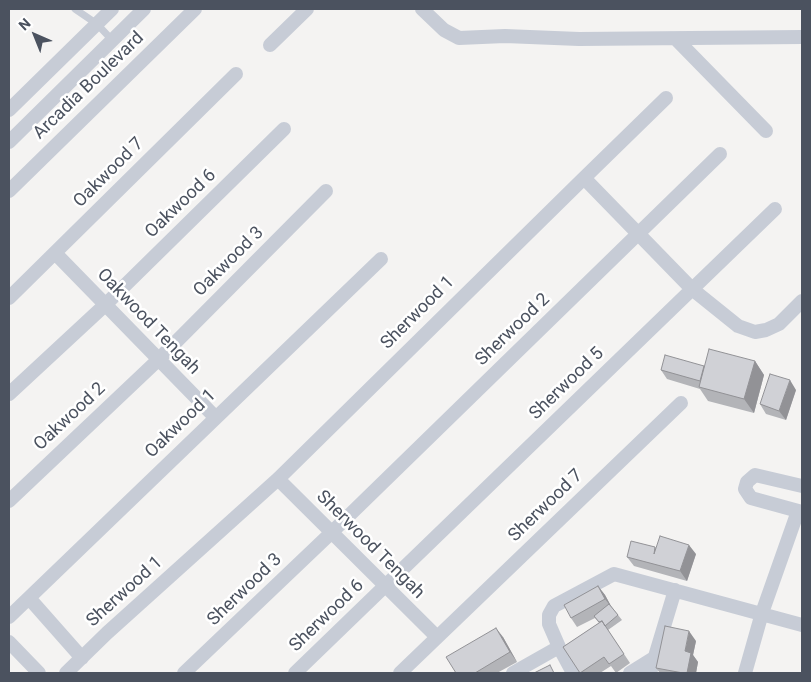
<!DOCTYPE html>
<style>
body{margin:0}
#map{position:relative;width:811px;height:682px;overflow:hidden;background:#f4f3f2;font-family:Roboto,sans-serif}
canvas{display:block}
.frame{position:absolute;inset:0;border:10px solid #4b525f;pointer-events:none}
.north{position:absolute;left:10px;top:10px;width:50px;height:50px;-webkit-text-stroke:4px #fff;paint-order:stroke;rotate:316deg;font-size:14px;font-weight:700;line-height:20px;text-align:center;color:#4b525f}
.north::after{content:'';display:block;margin:auto;width:18px;height:22px;background:#4b525f;clip-path:polygon(50% 0,100% 100%,50% 72%,0 100%)}
</style>
<div id="map">
<canvas width="811" height="682"></canvas>
<div class="frame"></div>
<div class="north">N</div>
</div>
<script>
const context = document.querySelector('canvas').getContext('2d');
context.lineJoin = 'round';
function shape(rows) {
  const path = new Path2D();
  for (const r of rows) {
    path.moveTo(r[0], r[1]);
    for (let i = 2; i < r.length; i += 2) path.lineTo(r[i], r[i + 1]);
  }
  return path;
}
function trace(path, color, width, dash) {
  context.strokeStyle = color;
  context.lineWidth = width;
  context.lineCap = dash ? 'butt' : 'round';
  context.setLineDash(dash || []);
  context.stroke(path);
}
function fillPath(path, color) {
  context.fillStyle = color;
  context.fill(path, 'evenodd');
}
function drawText(font, color, halo, rows, align = 'center') {
  context.font = font + ' Roboto,sans-serif';
  context.lineWidth = 5;
  context.setLineDash([]);
  context.textBaseline = 'middle';
  context.strokeStyle = halo;
  context.fillStyle = color;
  for (const [text, x, y, turn = 0] of rows) {
    context.save();
    context.translate(x, y);
    context.rotate((+turn || 0) * Math.PI / 180);
    context.textAlign = isNaN(turn) ? turn : align;
    if (halo) context.strokeText(text, 0, 0);
    context.fillText(text, 0, 0);
    context.restore();
  }
}
trace(shape([
 [75,9,97,24,112,40]
]), '#c7ccd6', 7);
trace(shape([
 [422,9,444,30,459,38,505,36,579,39,802,37],
 [676,39,766,131],
 [270,45,307,9],
 [9,110,112,9],
 [9,142,144,9],
 [584,178,666,98],
 [9,191,195,9],
 [55,253,215,417],
 [9,298,236,74],
 [9,394,105,305,284,129],
 [278,479,437,637],
 [802,486,755,475,747,482,745,489,751,498,802,512],
 [9,501,158,360,326,191],
 [29,598,82,658],
 [9,617,381,259],
 [9,642,39,673],
 [66,673,107,633,278,479,584,178,692,289,738,326,755,332,766,330,779,324,802,301],
 [184,673,331,533,720,154],
 [295,673,775,209],
 [400,673,681,403],
 [513,673,559,647],
 [573,673,559,647,549,624,549,615,554,606,614,574,802,625],
 [630,673,654,658],
 [650,673,675,590],
 [745,673,762,613,798,511]
]), '#c7ccd6', 14);
fillPath(shape([
 [755,361,764,375,754,413,708,401,700,389,667,379,661,370],
 [796,390,786,420,766,414,760,404],
 [655,547,656,548,696,554,687,581,634,566,627,557],
 [598,586,605,595,611,606,622,620,608,630,630,663,616,673,611,666,600,673,581,673,563,647,599,623,595,618,577,627,571,618],
 [503,637,517,662,497,673,456,673],
 [696,641,693,655,698,662,696,673,660,673,656,668]
]), '#b3b4b8');
fillPath(shape([
 [755,361,764,375,754,413,744,399],
 [790,380,796,390,786,420,779,411],
 [689,545,696,554,687,581,680,571],
 [598,586,605,595,612,608,605,599],
 [496,628,503,637,517,662,510,652],
 [689,631,696,641,693,655,698,662,696,673,687,673,685,651]
]), '#929296');
const building = shape([
 [709,349,755,361,744,399,699,387,709,349],
 [665,355,704,366,700,381,661,370,665,355],
 [770,374,790,380,779,411,760,404,770,374],
 [660,536,689,545,680,571,627,557,631,541,655,547,654,554,660,536],
 [598,586,605,599,571,618,564,605,598,586],
 [609,604,618,615,605,626,602,621,599,622,594,616,609,604],
 [602,621,624,654,609,664,604,657,580,673,563,647,602,621],
 [665,626,689,631,685,651,691,653,687,673,683,673,656,668,665,626],
 [496,628,510,652,475,673,456,673,446,657,496,628],
 [550,665,554,673,534,673,550,665]
]);
fillPath(building, '#d0d1d6');
trace(building, '#929296', 1);
drawText('18px', '#4b525f', '#fff', [
 ["Arcadia Boulevard",89,86,-44],
 ["Oakwood 7",109,173,-45],
 ["Oakwood 6",181,204,-44],
 ["Oakwood 3",229,262,-45],
 ["Sherwood 1",418,313,-45],
 ["Oakwood Tengah",148,322,46],
 ["Sherwood 2",513,330,-44],
 ["Sherwood 5",567,384,-44],
 ["Oakwood 2",70,417,-43],
 ["Oakwood 1",181,424,-44],
 ["Sherwood 7",546,506,-44],
 ["Sherwood Tengah",370,545,45],
 ["Sherwood 3",245,590,-44],
 ["Sherwood 1",125,592,-42],
 ["Sherwood 6",327,616,-44]
]);
</script>
